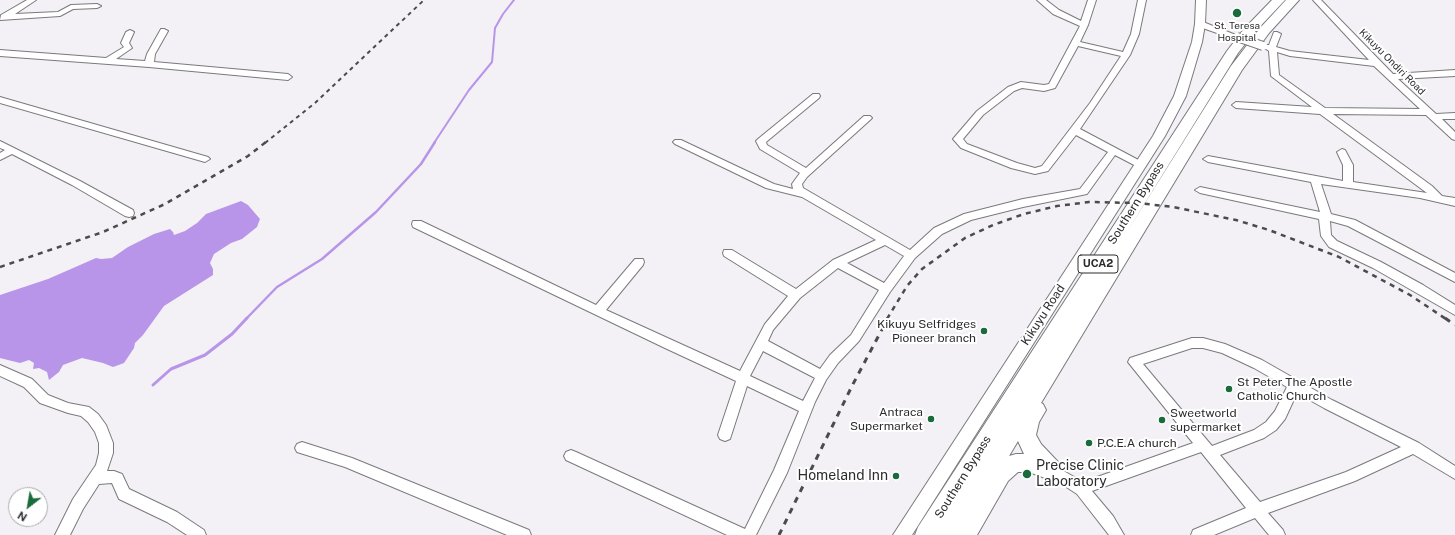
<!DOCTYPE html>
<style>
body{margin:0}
#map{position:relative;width:1455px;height:535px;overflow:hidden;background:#f3f1f6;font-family:"Public Sans",sans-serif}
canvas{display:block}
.north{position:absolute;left:8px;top:487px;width:40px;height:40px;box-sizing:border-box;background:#fff;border:1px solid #abaaab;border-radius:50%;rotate:211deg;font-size:11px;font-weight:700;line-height:16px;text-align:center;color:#2c2b2d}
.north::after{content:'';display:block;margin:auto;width:14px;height:18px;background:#196b3c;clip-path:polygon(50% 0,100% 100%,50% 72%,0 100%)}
</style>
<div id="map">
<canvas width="1455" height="535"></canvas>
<div class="north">N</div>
</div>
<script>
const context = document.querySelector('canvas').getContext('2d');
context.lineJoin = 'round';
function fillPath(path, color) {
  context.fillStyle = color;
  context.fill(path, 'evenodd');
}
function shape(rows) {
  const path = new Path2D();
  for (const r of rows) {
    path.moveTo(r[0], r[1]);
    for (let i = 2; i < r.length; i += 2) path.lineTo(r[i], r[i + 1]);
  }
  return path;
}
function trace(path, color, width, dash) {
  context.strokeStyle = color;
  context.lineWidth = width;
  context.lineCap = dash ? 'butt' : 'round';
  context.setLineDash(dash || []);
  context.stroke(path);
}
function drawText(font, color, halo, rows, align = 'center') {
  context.font = font + ' "Public Sans",sans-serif';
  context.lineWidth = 4;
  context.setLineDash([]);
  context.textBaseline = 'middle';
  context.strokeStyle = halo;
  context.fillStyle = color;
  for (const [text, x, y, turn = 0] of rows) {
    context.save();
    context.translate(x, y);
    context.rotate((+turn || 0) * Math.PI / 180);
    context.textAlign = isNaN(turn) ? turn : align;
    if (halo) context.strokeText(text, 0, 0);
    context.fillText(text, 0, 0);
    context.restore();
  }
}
fillPath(shape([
 [241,201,248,205,260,219,257,227,242,239,231,243,214,254,210,263,213,269,213,275,164,306,143,335,135,343,134,348,124,363,113,367,103,363,82,358,63,365,59,372,49,380,47,372,39,368,33,369,34,363,29,360,20,363,0,358,0,295,48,279,96,258,101,259,112,258,128,247,154,234,170,229,173,232,174,235,185,231,197,223,206,214]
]), '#b895e8');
trace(shape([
 [434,143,469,90,492,62,495,28,503,14,514,0]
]), '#b895e8', 2);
trace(shape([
 [246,319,277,287,322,259,376,212,421,164,435,142]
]), '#b895e8', 2.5);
trace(shape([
 [153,385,171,369,205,355,232,334,247,318]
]), '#b895e8', 3);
const minor = shape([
 [27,0,36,0,15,14,58,12,71,5,97,4,101,6,97,8,73,9,60,16,0,20,1,15,27,0],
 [1037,0,1046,0,1059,10,1081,21,1088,0,1096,0,1088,25,1080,42,1123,52,1131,34,1138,0,1146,0,1139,34,1130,55,1080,129,1144,163,1146,165,1144,167,1138,167,1115,155,1087,194,1023,207,971,220,942,234,915,258,890,292,859,341,838,363,826,380,815,402,787,473,756,535,727,535,566,460,564,456,566,452,571,450,576,452,745,529,774,470,799,411,747,386,730,439,725,441,720,439,718,435,736,381,665,348,413,227,412,224,413,221,421,221,596,305,635,259,643,259,644,262,643,265,606,310,740,371,765,324,788,296,724,256,723,253,724,250,732,250,796,289,833,260,876,240,802,197,766,188,675,144,673,142,675,140,681,140,774,184,793,189,792,184,800,173,760,149,756,141,758,139,813,94,819,94,820,96,819,98,766,142,767,145,806,168,864,116,870,116,872,118,870,120,807,177,802,184,803,188,910,250,934,228,964,214,1023,199,1080,189,1108,152,1076,135,1048,171,1035,174,1011,168,961,148,953,139,977,111,1008,87,1021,82,1044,85,1049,84,1080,26,1053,14,1037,0],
 [1078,46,1121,56,1090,103,1042,166,1035,168,1017,163,967,144,963,139,983,115,1014,91,1022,88,1044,91,1055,88,1078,46],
 [885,245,904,256,884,283,847,263,885,245],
 [838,268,879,290,851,335,830,355,820,369,768,341,773,330,800,298,838,268],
 [763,351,815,378,803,401,750,376,763,351],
 [1313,0,1321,0,1393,74,1455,70,1455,76,1398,79,1436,114,1455,113,1455,119,1442,119,1455,132,1455,140,1452,139,1426,115,1333,114,1432,186,1442,196,1455,198,1455,206,1420,198,1321,184,1331,214,1355,220,1455,273,1455,282,1348,226,1330,221,1331,235,1337,241,1381,262,1423,285,1455,305,1455,315,1373,268,1329,247,1321,236,1319,219,1200,193,1195,190,1200,187,1320,212,1311,182,1208,162,1203,159,1208,156,1343,181,1343,165,1337,152,1342,149,1345,150,1353,165,1353,182,1427,193,1320,114,1236,108,1232,105,1236,102,1312,107,1271,76,1269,51,1263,47,1264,45,1269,45,1274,32,1277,32,1281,34,1276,47,1290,51,1369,60,1313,0],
 [1277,52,1290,56,1374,66,1420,109,1325,108,1279,75,1277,52],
 [1197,22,1203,22,1241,37,1237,39,1234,39,1197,26,1197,22],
 [161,29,164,29,168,31,155,54,154,62,288,74,292,77,288,80,149,67,0,56,0,50,106,58,124,47,121,43,126,32,130,30,134,32,129,43,132,48,116,59,145,61,147,54,161,29],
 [0,97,208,157,210,159,205,162,0,103,0,97],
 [0,141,80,181,133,210,134,213,133,216,129,217,125,216,72,185,12,154,0,160,0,153,5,150,0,148,0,141],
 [1192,338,1203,338,1225,344,1262,360,1332,400,1419,443,1455,466,1455,479,1413,454,1355,481,1268,513,1283,530,1285,535,1269,535,1255,518,1214,535,1191,535,1193,530,1246,508,1201,452,1092,491,1113,516,1124,535,1109,535,1077,494,1048,475,1046,471,1048,467,1053,465,1083,482,1193,443,1128,362,1130,358,1192,338],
 [1192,348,1203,348,1222,353,1254,368,1287,387,1275,411,1266,422,1254,430,1212,446,1143,364,1192,348],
 [1297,393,1324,408,1401,447,1346,472,1260,502,1220,455,1264,438,1276,430,1285,419,1297,393],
 [0,365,32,379,48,395,68,403,89,407,98,414,106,425,113,443,113,453,107,471,114,471,122,474,129,489,177,512,204,530,206,535,187,535,167,522,119,499,112,483,99,484,83,509,70,535,55,535,73,499,96,465,99,453,99,443,95,432,88,422,81,416,68,413,40,403,24,387,0,376,0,365],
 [302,442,352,458,529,530,531,535,507,535,345,467,297,452,295,448,297,444,302,442]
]);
const major = shape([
 [1196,0,1206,0,1205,24,1202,42,1186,96,1165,136,912,535,893,535,1153,136,1174,96,1192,42,1195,24,1196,0]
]);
const highway = shape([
 [1272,0,1285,0,1252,35,1238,53,1125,235,1231,66,1261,27,1286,0,1299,0,1269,33,1242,70,1041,403,1043,404,1046,410,1039,422,1036,435,1041,444,1060,464,1063,471,1060,478,1053,481,1029,472,1018,472,1008,481,977,535,915,535,918,527,1227,51,1244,29,1272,0],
 [1018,441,1024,454,1016,454,1009,456,1018,441]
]);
trace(minor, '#7b797d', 2);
trace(major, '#7b797d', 2);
trace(highway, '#7b797d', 2);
fillPath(minor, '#fff');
fillPath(major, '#fff');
fillPath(highway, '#fff');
trace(shape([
 [265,143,315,103,424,0]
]), '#4b4a4c', 2, [4, 4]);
trace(shape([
 [0,267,103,232,165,204,248,156,266,142],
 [887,319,907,286,922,269,965,238,993,225,1024,214,1057,206,1089,202,1138,203,1173,207,1236,220,1269,230,1339,257,1410,295,1446,319]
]), '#4b4a4c', 2.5, [5, 5]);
trace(shape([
 [1445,318,1455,325],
 [779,535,852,386,888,318]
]), '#4b4a4c', 3, [6, 6]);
const minorBridge = shape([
 [1237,37,1263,46]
]);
trace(minorBridge, '#7b797d', 10, []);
trace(minorBridge, '#fff', 8);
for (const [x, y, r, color] of [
 [1237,13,5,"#196b3c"],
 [984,331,4,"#196b3c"],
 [1229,389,4,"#196b3c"],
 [931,419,4,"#196b3c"],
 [1162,420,4,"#196b3c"],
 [1089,443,4,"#196b3c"],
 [1027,474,5,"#196b3c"],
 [896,476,4,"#196b3c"]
]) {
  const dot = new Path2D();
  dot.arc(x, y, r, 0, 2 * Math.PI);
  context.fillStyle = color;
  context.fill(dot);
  trace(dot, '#fff', 1.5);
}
drawText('10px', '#2c2b2d', '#fff', [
 ["St. Teresa",1237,26],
 ["Hospital",1237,38]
]);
drawText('10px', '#2c2b2d', '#fff', [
 ["Kikuyu Ondiri Road",1392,62,45]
]);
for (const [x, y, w] of [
 [1098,264,40]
]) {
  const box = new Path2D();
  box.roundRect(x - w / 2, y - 9, w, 18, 3);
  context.fillStyle = '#fff';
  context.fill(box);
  trace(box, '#2c2b2d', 1);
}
drawText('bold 11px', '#2c2b2d', null, [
 ["UCA2",1098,264]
]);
drawText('12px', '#2c2b2d', '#fff', [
 ["Southern Bypass",1136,203,-58],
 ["Kikuyu Road",1043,315,-57],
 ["Southern Bypass",963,477,-58]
]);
drawText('12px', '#2c2b2d', '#fff', [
 ["Kikuyu Selfridges",976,324,"right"],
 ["Pioneer branch",976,338,"right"],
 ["St Peter The Apostle",1237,382],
 ["Catholic Church",1237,396],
 ["Antraca",923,412,"right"],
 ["Supermarket",923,426,"right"],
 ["Sweetworld",1170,413],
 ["supermarket",1170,427],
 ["P.C.E.A church",1097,443]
], 'left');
drawText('14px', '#2c2b2d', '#fff', [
 ["Precise Clinic",1036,466],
 ["Laboratory",1036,482],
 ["Homeland Inn",888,476,"right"]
], 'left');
</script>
